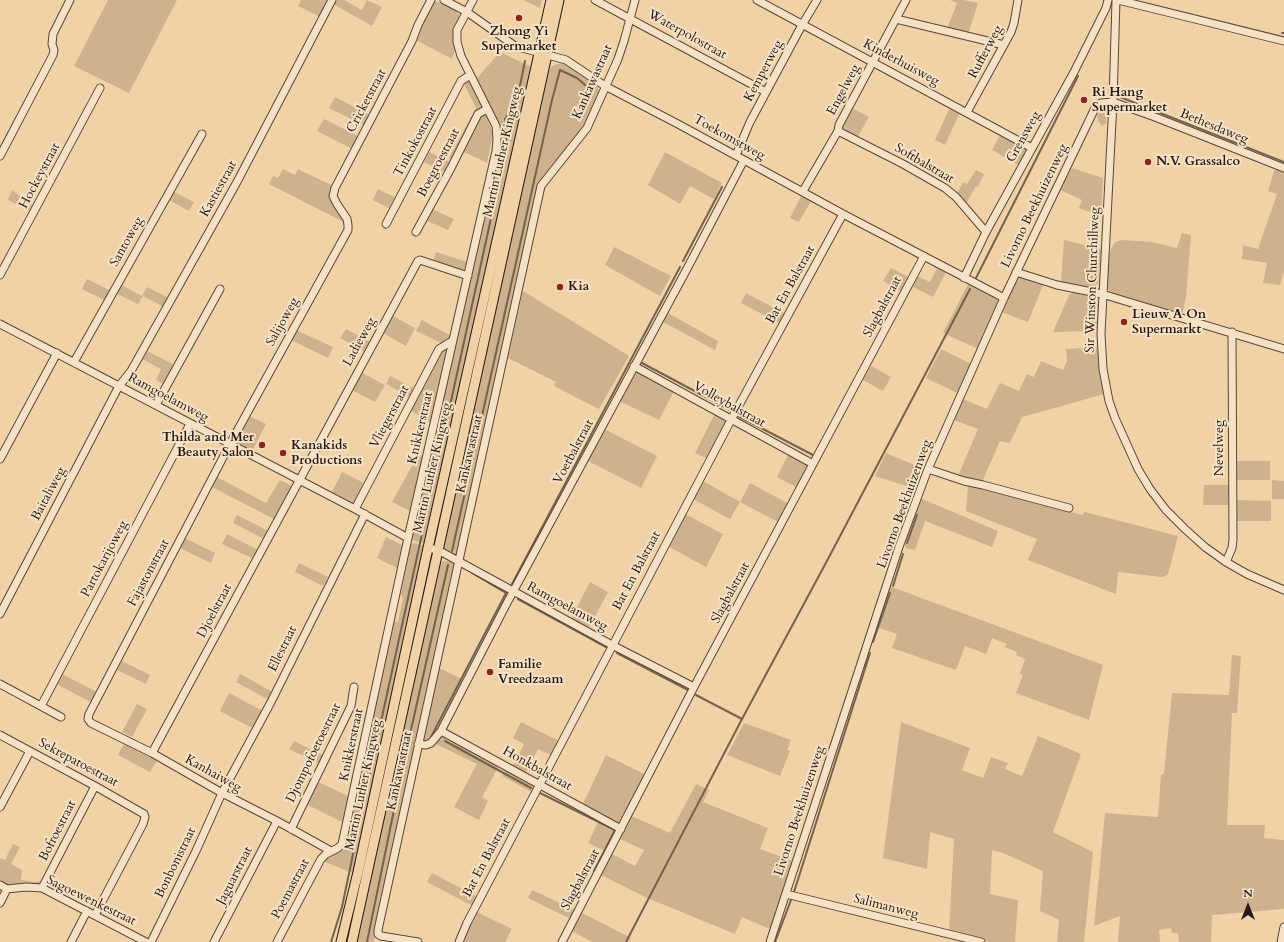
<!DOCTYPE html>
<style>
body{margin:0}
#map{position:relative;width:1284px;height:942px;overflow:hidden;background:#f0d2a6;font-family:Cardo,serif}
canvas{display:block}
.north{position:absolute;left:1228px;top:886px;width:40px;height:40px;-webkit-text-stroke:3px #f5e2c5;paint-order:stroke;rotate:0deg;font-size:11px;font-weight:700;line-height:16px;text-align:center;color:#261812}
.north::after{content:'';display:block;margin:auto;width:14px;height:18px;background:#261812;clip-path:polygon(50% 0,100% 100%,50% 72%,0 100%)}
</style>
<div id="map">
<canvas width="1284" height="942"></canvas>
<div class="north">N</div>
</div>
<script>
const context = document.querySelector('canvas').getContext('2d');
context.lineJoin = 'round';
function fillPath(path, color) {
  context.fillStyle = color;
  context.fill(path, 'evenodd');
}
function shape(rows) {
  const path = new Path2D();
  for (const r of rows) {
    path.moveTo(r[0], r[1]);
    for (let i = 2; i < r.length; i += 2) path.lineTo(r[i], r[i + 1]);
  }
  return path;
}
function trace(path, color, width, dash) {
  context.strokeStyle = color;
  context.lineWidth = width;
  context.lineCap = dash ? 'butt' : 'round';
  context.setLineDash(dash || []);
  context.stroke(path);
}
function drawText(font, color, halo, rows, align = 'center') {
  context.font = font + ' Cardo,serif';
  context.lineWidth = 4;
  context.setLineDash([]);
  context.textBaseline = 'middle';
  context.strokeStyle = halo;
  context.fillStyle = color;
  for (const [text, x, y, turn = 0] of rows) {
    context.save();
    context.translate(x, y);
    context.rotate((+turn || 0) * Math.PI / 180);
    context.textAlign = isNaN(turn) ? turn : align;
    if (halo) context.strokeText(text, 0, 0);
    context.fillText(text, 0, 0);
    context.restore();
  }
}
fillPath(shape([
 [108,0,177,0,129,93,74,66],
 [301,0,329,0,320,17,298,6],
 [335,0,344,0,362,10,367,0,382,7,372,26,333,4],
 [523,0,542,0,540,8],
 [950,0,964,0,978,3,968,34,947,29,957,3],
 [435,1,444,4,456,11,460,16,453,33,455,50,452,59,416,40,419,28],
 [500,52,531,67,525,94,525,98,426,541,423,543,411,540,500,147,498,125,477,78],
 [561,63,566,64,579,72,597,85,599,92,583,128,541,181,457,555,454,556,443,549,442,545,547,74,552,66],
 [469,80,482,106,452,160,449,158,476,108,464,84,466,81],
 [335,97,370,115,365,126,329,108],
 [950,107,960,112,945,145,935,140],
 [852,108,869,117,857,138,843,131,842,129,843,125],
 [1102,108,1107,108,1106,123,1102,126,1098,120,1097,116],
 [485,113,492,130,492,139,487,163,462,151,481,114],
 [324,119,358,136,352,149,317,131],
 [1001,133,1027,148,1028,150,1020,166,992,150],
 [429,152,452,163,447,173,424,162],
 [665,152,722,183,714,199,690,186,680,204,648,185],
 [1072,168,1103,178,1101,216,1079,208,1082,200,1060,190],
 [1275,168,1284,172,1284,271,1280,285,1263,283,1267,263,1242,259,1243,245,1258,249,1277,194,1268,191],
 [283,169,295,175,298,169,333,186,344,222,269,184,273,176,278,178],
 [976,170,984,174,978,187,976,186,966,204,957,194,963,182,967,184],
 [378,189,398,199,392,210,373,200],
 [12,190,32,205,29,211,8,200],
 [172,191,194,202,189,211,167,199],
 [801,196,811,201,799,222,790,218],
 [432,209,454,219,448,230,425,220],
 [1182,233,1191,235,1186,297,1182,315,1119,296,1110,292,1108,289,1107,282,1108,258,1111,249,1115,242,1121,240,1152,242,1177,248],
 [1064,240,1101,249,1098,283,1096,289,1092,290,1070,286,1061,282],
 [614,247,671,276,660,296,605,265],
 [436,252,467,262,465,273,433,262],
 [891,268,910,278,902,292,883,281],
 [937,268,946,272,933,297,911,286,917,276,930,282],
 [1020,277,1044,283,1028,322,1002,312,1018,278],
 [87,279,111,291,106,301,82,289],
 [120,284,142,296,147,287,169,298,164,307,143,296,138,304,115,293],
 [968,284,999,300,999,303,978,349,943,333],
 [523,291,629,356,599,409,554,386,556,382,508,358],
 [1073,292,1094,295,1096,297,1098,303,1097,331,1053,332,1069,295],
 [746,293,786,314,781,324,741,303],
 [668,313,718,341,715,350,663,322],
 [391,315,415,328,406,346,381,332],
 [422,320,451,336,450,340,443,344,416,331],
 [346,329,371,342,365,352,340,338],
 [296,330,333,347,328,358,291,340],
 [1097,347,1104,393,1101,395,1022,417,1010,443,1000,441,982,482,958,476,978,429,954,420,963,399,987,409,1000,383,1019,391,1027,374,1034,377,1041,361,1063,370,1067,361,1066,349],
 [448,348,431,423,410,410,441,351],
 [941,349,971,364,957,393,926,378],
 [145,350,175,365,165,385,156,380,161,369,140,358],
 [871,366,891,377,883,391,863,380],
 [359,371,385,385,375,402,350,389],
 [635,371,638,371,674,391,659,420,619,401],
 [390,376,416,389,412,398,386,384],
 [715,413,725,419,726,423,706,458,695,453],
 [249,416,266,424,252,451,239,445,236,440],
 [604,429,657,456,641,488,588,461],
 [789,453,809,465,798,488,777,477],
 [886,453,924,469,918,490,875,476],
 [418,455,424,456,412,512,392,502],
 [1235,461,1270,461,1270,480,1235,480],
 [342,472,364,483,354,503,332,492],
 [217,477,266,503,280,480,290,485,292,487,274,519,212,487],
 [1272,480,1284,481,1284,499,1272,499],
 [703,481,740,502,750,483,789,504,780,523,740,502,730,519,693,499],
 [968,485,1082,515,1085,512,1178,536,1168,574,1166,576,1162,577,1118,572,1116,594,1028,560,1037,539,966,511],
 [1204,485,1231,485,1231,505,1203,505],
 [920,498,998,531,992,547,925,521,915,550,906,548,904,542],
 [1236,500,1271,501,1271,521,1235,521],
 [683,513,723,534,706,567,666,545],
 [237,515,269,531,264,539,233,523],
 [227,534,258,550,254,559,222,544],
 [386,537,402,545,397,568,377,558],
 [185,538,215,553,211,563,180,548],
 [413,543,423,545,425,549,354,873,342,869,323,861,330,855,341,852,343,850,394,622,398,622,403,598,401,594,411,544],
 [431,555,433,556,350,942,346,942,348,935,346,934],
 [448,561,454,563,455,567,390,860,374,933,375,937,374,942,356,942,368,894,374,856,439,567,442,562],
 [299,563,328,577,323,586,295,572],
 [590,582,608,592,589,628,571,619],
 [889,586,1103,665,1089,720,1016,693,1023,675,1020,673,1025,659,1016,655,1017,652,1005,647,1007,644,992,638,986,654,965,646,956,670,892,648,897,634,876,627],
 [1232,655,1241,656,1237,713,1232,713,1227,825,1265,825,1264,838,1284,840,1284,909,1212,915,1211,942,1179,942,1178,933,1172,933,1171,928,1159,930,1160,942,1118,942,1120,916,1094,926,1105,813,1158,817,1161,775,1164,774,1165,764,1172,693,1229,695],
 [122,661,150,675,146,684,117,670],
 [439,668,464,680,435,736,431,740,425,742,422,738,423,735],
 [62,674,99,693,93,703,56,684],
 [240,674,273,692,269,700,236,682],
 [229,693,263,711,254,729,220,711],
 [137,704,147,709,132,737,122,732],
 [521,722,559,741,552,756,538,749,525,775,512,768,524,744,513,738],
 [901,722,970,748,962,770,983,778,991,757,1008,763,1005,769,1022,776,1038,736,1081,754,1053,832,1093,852,1084,942,1057,942,1059,920,1040,911,1043,871,1003,853,992,850,990,894,1018,900,1015,942,990,942,949,932,954,839,930,832,927,869,883,858],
 [744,723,791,740,787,750,790,751,780,776,727,755],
 [442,736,445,736,499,766,482,797,488,801,479,820,454,807,477,764,434,743],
 [294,741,324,756,320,764,289,749],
 [124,744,157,761,150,772,118,755],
 [606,755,646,775,623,821,619,824,582,806],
 [506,769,536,786,533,793,502,776],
 [316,781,350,797,344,823,306,804],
 [696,784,709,790,703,802,768,828,760,849,793,861,770,929,742,917,735,934,645,897,601,875,612,854,635,866,644,850,620,839,631,816,670,833],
 [599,820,617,830,607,852,588,843],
 [13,844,20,847,11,864,22,870,21,880,35,882,39,881,41,884,41,885,11,886,0,882,0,858,5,860],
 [432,873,478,897,473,906,427,882],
 [532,890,575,910,571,919,528,898],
 [477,912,512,929,505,942,462,942,463,938],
 [582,913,631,938,629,942,593,942,572,931]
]), '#ceb28d');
trace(shape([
 [1282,33,1284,33],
 [1120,97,1284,162],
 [683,261,722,187],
 [976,278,1078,76],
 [642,363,732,411],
 [738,416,813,455],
 [907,543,917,515],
 [452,551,552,100,560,70,577,78,590,89],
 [512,584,680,267],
 [893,586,903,554],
 [518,599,606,647],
 [873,642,890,593],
 [617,653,688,690],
 [696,695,742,719,828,559,970,289],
 [431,737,506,593,472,573],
 [445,741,531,788],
 [540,793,615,830,594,871],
 [794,892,870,653],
 [331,942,342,907,375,749,507,145,505,119,514,106,517,100,525,61],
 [367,942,404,761,448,565],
 [626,942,742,719],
 [775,942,791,900]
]), '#76624d', 2);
const minor = shape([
 [444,0,467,12,515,46,566,60,605,86,678,124,843,214,1004,298],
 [595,0,766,92],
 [757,0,1032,148],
 [1116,0,1113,102,1101,334,1103,369,1109,401,1115,418,1138,469,1150,489,1166,510,1185,529,1205,547,1226,562,1247,574,1284,590],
 [1118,0,1284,41],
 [896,19,1004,45],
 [967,112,1011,32,1014,23,1018,0],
 [838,131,903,164,945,188,956,197,986,232],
 [736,155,750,122,802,25,817,0],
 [0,156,53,55,54,50,52,44,53,34,70,0],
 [803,191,838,131,839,125,906,0],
 [386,224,461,81,470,75],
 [416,232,451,168,478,114,487,109],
 [1016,272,1057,285,1102,294,1284,349],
 [0,275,100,88],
 [964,278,986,232,1074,72,1106,8,1108,0],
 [0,324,355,509,408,538],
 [74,362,202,134],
 [634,366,813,464],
 [156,405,220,289],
 [0,459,57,353],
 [928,469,964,481,983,485,1069,508],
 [355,509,439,349,452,341],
 [428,548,438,550,612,645,694,687],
 [1226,562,1232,548,1233,540,1232,332],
 [0,614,119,386,131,371,237,182,332,0],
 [0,684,61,717],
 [41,706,190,424],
 [441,731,621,829],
 [0,735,95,786,144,814,145,817,143,824,95,915],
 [418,744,426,745,431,743,441,731,507,603,688,267,744,160],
 [152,753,418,261,420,260,468,276],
 [0,807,30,751],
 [291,829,351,706,354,687],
 [331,851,277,821,222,793,152,753,91,723,88,719,89,714,230,444,348,230,348,225,347,219,337,204,333,196,335,188,412,41,418,25,431,0],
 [0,885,7,889,26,887,42,888,146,942],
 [42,888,95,786],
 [786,894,981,942],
 [0,903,7,889],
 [71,942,87,911],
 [151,942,196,851,222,793,271,702,365,514],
 [214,942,277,821],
 [277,942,321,859,326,854,338,848,342,844,408,538,496,151,497,139,496,126,461,56,457,42,457,30,473,0],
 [418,942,381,936,378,934,378,930,541,186,587,128,618,59,624,41,635,0],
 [459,942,467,923,731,420,843,214],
 [562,942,694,687,924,256],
 [770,942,899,547,928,469,1004,298,1096,106,1101,103,1113,102,1155,117,1284,168],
 [1281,942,1284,927]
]);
const major = shape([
 [341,942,358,872,428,548,551,0],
 [352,942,559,0]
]);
trace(minor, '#584637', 9);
trace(major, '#261812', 11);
trace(minor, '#f5e2c5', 7);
trace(major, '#f0d2a6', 9);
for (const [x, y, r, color] of [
 [519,18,4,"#8f2418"],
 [1084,100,4,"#8f2418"],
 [1148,162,4,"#8f2418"],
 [560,287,4,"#8f2418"],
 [1124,322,4,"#8f2418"],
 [262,445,4,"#8f2418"],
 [283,453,4,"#8f2418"],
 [490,672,4,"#8f2418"]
]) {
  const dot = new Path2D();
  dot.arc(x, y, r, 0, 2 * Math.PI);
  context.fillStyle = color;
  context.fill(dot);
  trace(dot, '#f5e2c5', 1.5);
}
drawText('bold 13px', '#261812', '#f5e2c5', [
 ["Zhong Yi",519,32,"center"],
 ["Supermarket",519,47,"center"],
 ["Ri Hang",1092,93],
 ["Supermarket",1092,108],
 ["N.V. Grassalco",1156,162],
 ["Kia",568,287],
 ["Lieuw A On",1132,315],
 ["Supermarkt",1132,330],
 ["Thilda and Mer",254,438,"right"],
 ["Beauty Salon",254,453,"right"],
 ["Kanakids",291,446],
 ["Productions",291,461],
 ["Familie",498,665],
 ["Vreedzaam",498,680]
], 'left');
drawText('13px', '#261812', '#f5e2c5', [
 ["Waterpolostraat",687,35,29],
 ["Rufferweg",986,52,-62],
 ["Kinderhuisweg",901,63,28],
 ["Kemperweg",764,71,-62],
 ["Kankawastraat",593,82,-66],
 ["Engelweg",844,90,-62],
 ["Cricketstraat",367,101,-62],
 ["Bethesdaweg",1214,127,22],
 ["Grensweg",1024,137,-61],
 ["Toekomstweg",729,138,29],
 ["Tinkokostraat",416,142,-62],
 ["Martin Luther Kingweg",503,152,-77],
 ["Boegroestraat",439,163,-62],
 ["Softbalstraat",924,164,30],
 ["Hockeystraat",40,176,-62],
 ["Kastiestraat",219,189,-61],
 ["Livorno Beekhuizenweg",1035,206,-64],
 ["Santoweg",127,242,-61],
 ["Sir Winston Churchillweg",1093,280,-88],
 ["Bat En Balstraat",791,285,-61],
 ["Slagbalstraat",883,307,-62],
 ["Salijoweg",283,322,-61],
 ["Ladieweg",360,342,-61],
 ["Ramgoelamweg",168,398,28],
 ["Volleybalstraat",729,405,29],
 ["Vliegerstraat",390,417,-62],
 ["Knikkerstraat",421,428,-77],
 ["Nevelweg",1220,448,-90],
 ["Voetbalstraat",574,452,-62],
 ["Kankawastraat",470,454,-77],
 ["Martin Luther Kingweg",433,468,-77],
 ["Baitaliweg",49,494,-62],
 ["Livorno Beekhuizenweg",905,504,-70],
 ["Partokarijoweg",105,559,-62],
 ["Bat En Balstraat",637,571,-62],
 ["Fajastonstraat",149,573,-62],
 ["Slagbalstraat",731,593,-62],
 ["Ramgoelamweg",567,607,28],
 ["Djoelstraat",215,611,-62],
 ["Ellestraat",283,649,-64],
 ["Knikkerstraat",352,745,-78],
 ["Djompofoetoestraat",314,753,-64],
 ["Sekrepatoestraat",78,763,28],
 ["Honkbalstraat",537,769,29],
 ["Kankawastraat",400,771,-78],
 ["Kanhaiweg",213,774,29],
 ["Martin Luther Kingweg",364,785,-78],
 ["Livorno Beekhuizenweg",800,811,-72],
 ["Bofroestraat",58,831,-63],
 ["Bat En Balstraat",487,858,-62],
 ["Bonbonistraat",176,863,-64],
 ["Jaguarstraat",235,876,-63],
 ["Slagbalstraat",581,880,-62],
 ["Poemastraat",291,889,-62],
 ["Sagoewenkestraat",91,901,26],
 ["Salimanweg",886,907,14]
]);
</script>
